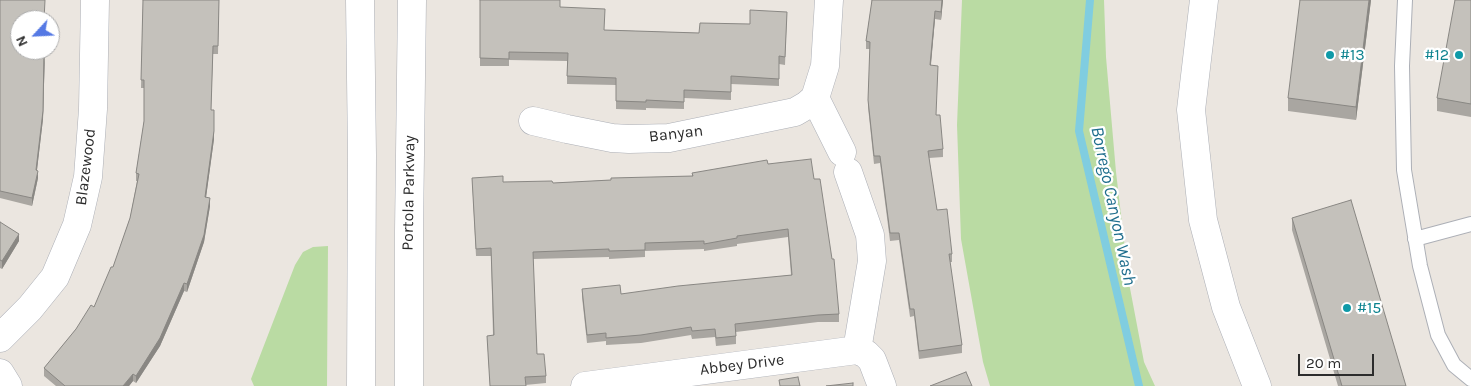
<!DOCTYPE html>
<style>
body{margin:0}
#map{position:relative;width:1471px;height:386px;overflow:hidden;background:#ebe6e0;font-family:Karla,sans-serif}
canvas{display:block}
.north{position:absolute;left:10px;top:10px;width:50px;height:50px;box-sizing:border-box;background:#fff;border:1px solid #ababab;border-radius:50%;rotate:245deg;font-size:14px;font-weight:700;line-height:20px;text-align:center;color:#2c2c2c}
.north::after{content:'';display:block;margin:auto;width:18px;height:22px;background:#5579e4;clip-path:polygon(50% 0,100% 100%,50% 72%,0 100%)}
.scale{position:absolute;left:1298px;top:354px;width:76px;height:22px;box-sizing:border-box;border:2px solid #2c2c2c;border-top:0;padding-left:6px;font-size:15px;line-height:18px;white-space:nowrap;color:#2c2c2c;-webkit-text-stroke:4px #fff;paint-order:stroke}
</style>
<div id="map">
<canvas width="1471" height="386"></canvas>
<div class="north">N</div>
<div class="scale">20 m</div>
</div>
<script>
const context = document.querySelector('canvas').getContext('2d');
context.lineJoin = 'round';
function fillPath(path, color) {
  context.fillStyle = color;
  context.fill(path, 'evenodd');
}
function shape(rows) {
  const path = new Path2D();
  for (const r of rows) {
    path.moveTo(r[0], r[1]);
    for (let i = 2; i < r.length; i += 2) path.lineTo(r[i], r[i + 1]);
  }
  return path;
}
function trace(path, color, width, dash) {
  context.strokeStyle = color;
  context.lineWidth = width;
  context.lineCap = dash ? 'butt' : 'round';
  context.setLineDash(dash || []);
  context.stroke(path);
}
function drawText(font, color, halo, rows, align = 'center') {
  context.font = font + ' Karla,sans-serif';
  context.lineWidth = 4.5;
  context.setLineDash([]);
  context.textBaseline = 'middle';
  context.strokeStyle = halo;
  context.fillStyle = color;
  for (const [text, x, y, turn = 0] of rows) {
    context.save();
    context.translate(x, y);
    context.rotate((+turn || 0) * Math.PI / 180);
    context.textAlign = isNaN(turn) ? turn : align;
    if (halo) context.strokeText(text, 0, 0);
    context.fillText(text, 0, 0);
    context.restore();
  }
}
fillPath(shape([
 [962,0,1104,0,1106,57,1116,172,1129,283,1144,362,1155,386,990,386,983,362,961,239,957,125],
 [328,246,327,386,254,386,251,379,295,265,303,252,313,247]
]), '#badba3');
trace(shape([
 [1090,0,1079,131,1139,386]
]), '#80cde0', 8);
const lane = shape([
 [1405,0,1402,66,1404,170,1420,266,1438,335,1454,365,1471,379],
 [1415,239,1471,224]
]);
const street = shape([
 [829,0,825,66,815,98,842,152],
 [533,121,567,129,612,138,629,139,669,138,795,112,807,105,815,98],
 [848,172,870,235,872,261,857,350,866,354,872,360,882,386],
 [0,338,30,308,55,277,77,225,88,177,93,109,95,0],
 [0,373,8,386],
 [585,386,857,350]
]);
const secondary = shape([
 [360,0,362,155,361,386],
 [1204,0,1191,110,1203,220,1226,307,1257,386],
 [409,386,409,231,412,0]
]);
trace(lane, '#acafb6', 16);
trace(street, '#acafb6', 29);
trace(secondary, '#acafb6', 29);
trace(lane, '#fff', 14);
trace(street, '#fff', 28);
trace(secondary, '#fff', 28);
fillPath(shape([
 [0,0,20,20,45,50,43,119,37,170,38,178,32,206,0,198],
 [143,0,219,0,218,54,213,54,211,110,214,139,206,197,210,206,204,242,187,292,184,291,160,346,136,383,133,381,129,386,56,386,44,376,44,368,94,307,113,267,130,218,137,181,136,181,136,173,144,121,144,88,141,88],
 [480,0,560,7,604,30,699,33,750,24,787,12,785,65,779,64,779,86,731,84,731,100,684,98,684,109,646,108,646,110,616,109,616,85,567,84,567,61,509,60,509,66,480,66],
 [872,0,943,0,941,20,935,19,931,65,936,115,943,149,943,157,929,158,937,210,952,254,952,262,950,262,962,345,962,353,919,359,914,316,910,317,899,240,890,241,880,163,874,164,868,107,870,49,866,49,866,41],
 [1371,0,1356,120,1288,111,1288,98],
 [1471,0,1471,117,1437,111,1437,98],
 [768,164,814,179,839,314,839,322,818,322,736,332,736,344,716,346,715,337,692,339,691,335,641,343,606,345,606,341,587,343,582,297,582,289,621,294,791,275,788,237,737,244,737,246,704,251,704,249,645,251,645,257,609,259,609,257,533,259,537,354,546,376,546,383,525,385,526,386,490,386,487,336,493,335,491,256,476,256,472,178,503,182,553,183,611,180,692,176,692,173],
 [1292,218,1406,386,1338,386,1292,230],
 [0,222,19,241,2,269,0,268]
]), '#a9a6a1');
fillPath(shape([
 [942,0,943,0,941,20,941,12],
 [1369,0,1371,0,1356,120,1356,107],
 [935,11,935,19,930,73,930,65],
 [45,50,43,119,36,178,36,170],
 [214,110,214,139,205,205,205,197],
 [38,171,38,178,32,206,32,198],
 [210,198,210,206,204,242,187,292,187,284],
 [19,234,19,241,2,269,2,261],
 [184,283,184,291,160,346,136,383,136,376],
 [133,374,133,381,129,386,123,386]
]), '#898783');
const building = shape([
 [0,0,45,0,44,20,20,20,20,50,44,50,43,111,36,170,38,171,32,198,0,191,0,0],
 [143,0,219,0,218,46,213,46,211,110,214,110,214,131,205,197,210,198,204,235,187,284,184,283,160,338,136,376,133,374,123,386,65,386,44,368,76,329,91,305,94,307,111,267,113,267,130,218,139,174,136,173,144,121,144,80,141,80,143,0],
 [480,0,560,0,560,7,605,9,604,30,699,33,700,23,750,24,750,10,787,12,785,57,779,56,779,79,731,76,731,92,684,90,684,102,646,100,646,102,616,101,616,78,567,76,568,53,509,52,509,59,480,58,480,0],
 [872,0,942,0,941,12,935,11,930,65,938,66,936,115,940,115,943,149,928,151,937,210,947,209,952,254,949,254,962,345,919,351,914,309,910,309,899,233,890,233,880,156,874,156,868,100,870,42,866,41,872,0],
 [1300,0,1369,0,1356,107,1288,98,1300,0],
 [1455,0,1471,0,1471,104,1437,98,1455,0],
 [811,159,814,179,820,179,832,259,834,259,839,314,818,315,735,324,736,336,716,338,715,329,692,331,691,327,641,335,606,338,606,333,587,335,582,289,620,285,621,294,678,286,792,275,788,229,737,236,737,238,704,244,704,241,645,243,645,250,609,251,609,249,533,252,537,354,544,354,546,376,525,377,526,386,490,386,487,336,494,335,491,248,476,249,472,178,503,176,503,182,552,181,553,183,611,180,611,178,693,176,692,173,767,160,768,164,811,159],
 [1351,200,1406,386,1342,386,1292,218,1351,200],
 [0,222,19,234,2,261,0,260,0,222],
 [966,372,972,386,930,386,966,372],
 [798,377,800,386,780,386,779,380,798,377],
 [853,383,853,386,826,386,853,383]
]);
fillPath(building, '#c4c1bb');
trace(building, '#898783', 1);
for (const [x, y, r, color] of [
 [1330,55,5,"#0f9aa8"],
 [1459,55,5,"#0f9aa8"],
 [1347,308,5,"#0f9aa8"]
]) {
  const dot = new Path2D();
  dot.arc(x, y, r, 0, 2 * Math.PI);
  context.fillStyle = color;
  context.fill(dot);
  trace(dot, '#fff', 2);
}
drawText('16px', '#0d838f', '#fff', [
 ["#13",1340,55],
 ["#12",1449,55,"right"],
 ["#15",1357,308]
], 'left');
drawText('16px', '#2c2c2c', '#fff', [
 ["Banyan",676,134,-7],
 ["Blazewood",86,167,-83],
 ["Portola Parkway",409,193,-89],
 ["Abbey Drive",742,365,-7]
]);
drawText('italic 18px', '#1f6e8d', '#fff', [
 ["Borrego Canyon Wash",1113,206,78]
]);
</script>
